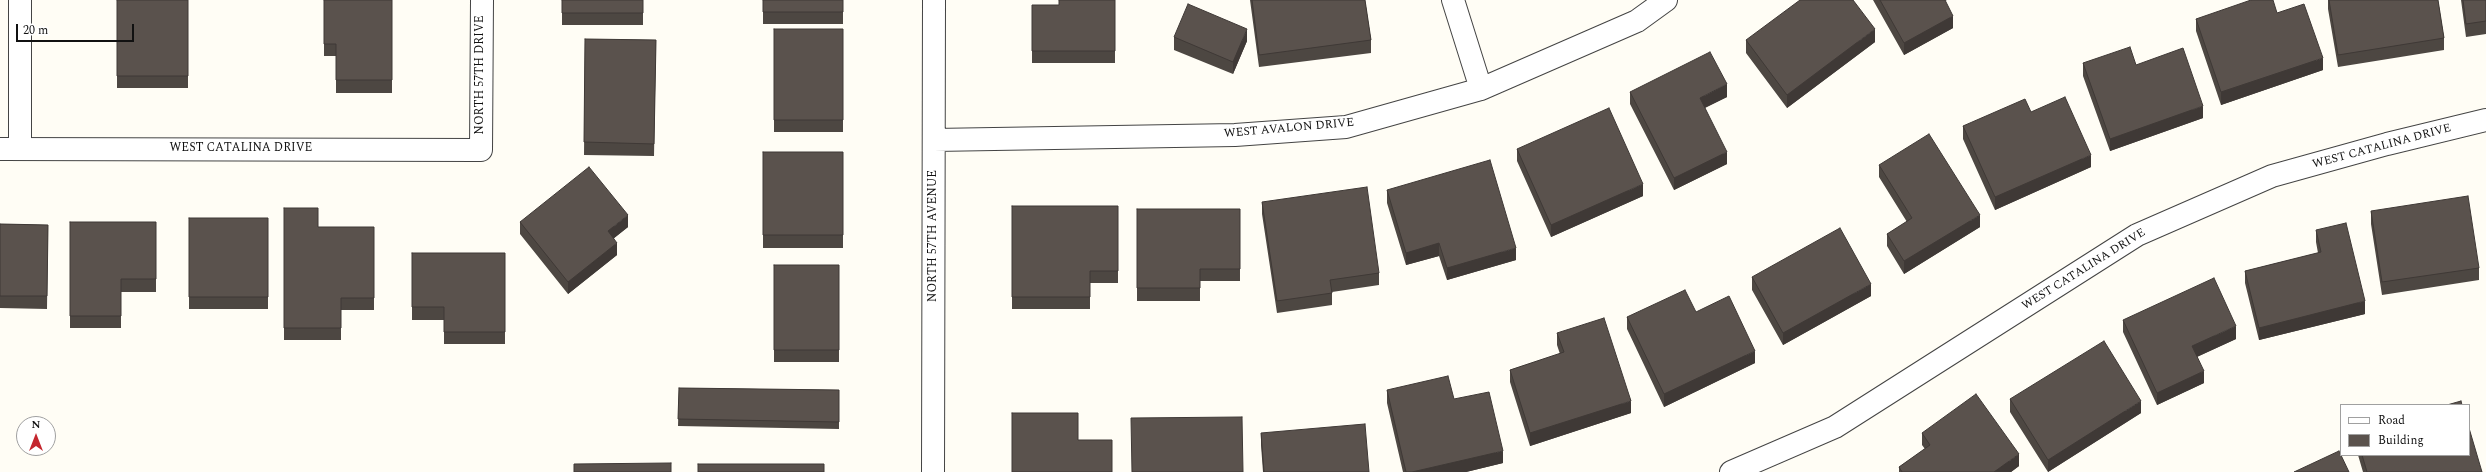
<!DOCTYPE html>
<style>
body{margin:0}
#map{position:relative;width:2486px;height:472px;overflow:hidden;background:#fffdf5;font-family:Spectral,serif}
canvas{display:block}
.legend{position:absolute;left:2340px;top:404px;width:130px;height:52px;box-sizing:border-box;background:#fff;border:1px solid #a0a0a0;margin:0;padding:5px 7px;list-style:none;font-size:12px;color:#111}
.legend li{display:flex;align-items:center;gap:8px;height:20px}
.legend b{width:20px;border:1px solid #a0a0a0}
.north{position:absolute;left:16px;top:416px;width:40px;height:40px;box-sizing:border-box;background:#fff;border:1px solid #a0a0a0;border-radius:50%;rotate:0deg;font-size:11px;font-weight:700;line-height:16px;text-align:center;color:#111}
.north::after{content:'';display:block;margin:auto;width:14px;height:18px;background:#c4262e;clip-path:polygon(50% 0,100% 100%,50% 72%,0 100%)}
.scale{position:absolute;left:16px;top:24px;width:118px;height:18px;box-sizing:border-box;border:2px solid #111;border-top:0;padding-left:5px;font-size:12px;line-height:14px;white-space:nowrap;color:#111;-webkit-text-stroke:3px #fff;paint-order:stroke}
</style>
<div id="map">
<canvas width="2486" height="472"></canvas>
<ul class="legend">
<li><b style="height:5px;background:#fff"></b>Road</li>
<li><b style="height:11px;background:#5a524d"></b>Building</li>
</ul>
<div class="north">N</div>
<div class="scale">20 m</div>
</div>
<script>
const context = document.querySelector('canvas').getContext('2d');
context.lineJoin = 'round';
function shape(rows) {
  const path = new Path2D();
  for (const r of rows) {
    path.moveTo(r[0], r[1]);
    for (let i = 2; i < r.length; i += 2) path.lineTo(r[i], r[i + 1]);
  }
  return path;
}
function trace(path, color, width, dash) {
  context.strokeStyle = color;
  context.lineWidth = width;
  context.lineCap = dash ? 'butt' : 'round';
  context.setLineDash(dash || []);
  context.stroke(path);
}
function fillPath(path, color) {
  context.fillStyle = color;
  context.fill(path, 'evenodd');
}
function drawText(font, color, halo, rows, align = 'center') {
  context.font = font + ' Spectral,serif';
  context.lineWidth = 4;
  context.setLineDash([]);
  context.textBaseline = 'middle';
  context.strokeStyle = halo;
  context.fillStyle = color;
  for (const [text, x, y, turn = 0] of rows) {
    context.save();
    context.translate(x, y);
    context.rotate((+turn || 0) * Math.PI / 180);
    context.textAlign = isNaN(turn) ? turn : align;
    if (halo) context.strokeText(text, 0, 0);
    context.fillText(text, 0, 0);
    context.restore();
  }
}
const minor = shape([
 [20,0,20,149],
 [1453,0,1481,89],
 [934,140,1235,135,1346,127,1481,89,1637,21,1666,0],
 [0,149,481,150,482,0],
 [933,472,934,0],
 [1731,472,1835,427,2137,235,2272,176,2387,144,2486,120]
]);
trace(minor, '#444', 24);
trace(minor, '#fff', 22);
fillPath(shape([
 [117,0,188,0,188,88,117,88],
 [324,0,392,0,392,93,336,93,336,56,324,56],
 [562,0,643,0,643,25,562,25],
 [763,0,843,0,843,24,763,24],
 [1115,0,1115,63,1032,63,1032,5,1059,5],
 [1250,0,1365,0,1371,40,1371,53,1259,67],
 [1873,0,1947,0,1945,1,1953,28,1904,55],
 [2328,0,2438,0,2444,38,2444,50,2338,67,2328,9],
 [2461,0,2486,0,2486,34,2466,37],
 [2277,13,2323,70,2221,105,2196,31,2196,19],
 [774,29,843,29,843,132,774,132],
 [1174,37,1247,41,1233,74,1174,50],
 [585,39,656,40,654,156,584,155],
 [1746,40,1875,42,1787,108,1746,53],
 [2083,63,2136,65,2203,118,2110,151,2083,76],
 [1630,92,1727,97,1705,108,1727,164,1674,190,1630,104],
 [2031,112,2091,167,1995,210,1963,139,1963,126],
 [1517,149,1643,196,1551,237,1517,161],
 [763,152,843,152,843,248,763,248],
 [1879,165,1980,227,1904,274,1887,246,1887,234,1907,222,1879,177],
 [1387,190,1516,260,1447,280,1439,256,1406,265,1387,203],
 [1262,202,1379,273,1379,285,1332,292,1332,305,1277,313,1262,214],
 [1012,206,1118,206,1118,283,1090,283,1090,309,1012,309],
 [284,208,318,227,374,227,374,310,341,310,341,340,284,340],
 [1137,209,1240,209,1240,281,1200,281,1200,301,1137,301],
 [2371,211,2479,268,2479,280,2382,295,2371,224],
 [189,218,268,218,268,309,189,309],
 [70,222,156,222,156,292,121,292,121,328,70,328],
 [520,222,628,227,614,238,617,255,568,294,520,234],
 [0,224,48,225,47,309,0,308],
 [2316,230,2365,314,2259,340,2245,283,2245,271,2318,253,2316,242],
 [412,253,505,253,505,344,444,344,444,320,412,320],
 [774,265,839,265,839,362,774,362],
 [1752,277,1871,296,1783,345,1752,290],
 [1696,312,1755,363,1664,407,1627,329,1627,317],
 [2123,320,2236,339,2197,357,2204,383,2157,405,2123,332],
 [1557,333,1631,413,1530,446,1510,382,1510,370,1560,354,1557,345],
 [679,388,839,390,839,429,678,426],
 [1387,390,1454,399,1503,463,1466,472,1403,472,1387,403],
 [2010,399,2141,413,2048,472,2010,412],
 [1261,433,1369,472,1263,472,1261,445],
 [1922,433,2019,466,2011,472,1899,472,1899,467,1925,449,1922,445],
 [2358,455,2469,455,2482,472,2363,472]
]), '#4d4742');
fillPath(shape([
 [1953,16,1953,28,1904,55,1904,43],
 [1247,29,1247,41,1233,74,1233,62],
 [1875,29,1875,42,1787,108,1787,95],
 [2323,58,2323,70,2221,105,2221,92],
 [1727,84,1727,97,1700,110,1700,98],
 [2203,106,2203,118,2110,151,2110,139],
 [1727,152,1727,164,1674,190,1674,178],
 [2091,155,2091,167,1995,210,1995,197],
 [1643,184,1643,196,1551,237,1551,225],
 [628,215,628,227,608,243,608,231],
 [1980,215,1980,227,1904,274,1904,261],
 [617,243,617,255,568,294,568,282],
 [1439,243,1439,256,1406,265,1406,253],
 [1516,248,1516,260,1447,280,1447,268],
 [1871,284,1871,296,1783,345,1783,333],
 [2365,301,2365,314,2259,340,2259,328],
 [2236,326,2236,339,2192,359,2192,346],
 [1755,351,1755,363,1664,407,1664,394],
 [2204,371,2204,383,2157,405,2157,393],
 [1631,401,1631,413,1530,446,1530,433],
 [2141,401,2141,413,2048,472,2048,460],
 [1503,451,1503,463,1466,472,1412,472],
 [2019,454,2019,466,2011,472,1994,472]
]), '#3f3936');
const building = shape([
 [117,0,188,0,188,76,117,76,117,0],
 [324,0,392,0,392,80,336,80,336,44,324,44,324,0],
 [562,0,643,0,643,13,562,13,562,0],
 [763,0,843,0,843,12,763,12,763,0],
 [1059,0,1115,0,1115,51,1032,51,1032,5,1059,5,1059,0],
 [1252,0,1365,0,1371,40,1259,55,1252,0],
 [1800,0,1853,0,1875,29,1787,95,1746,40,1800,0],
 [1880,0,1945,0,1953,16,1904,43,1880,0],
 [2251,0,2273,0,2277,13,2304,4,2323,58,2221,92,2196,19,2251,0],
 [2329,0,2438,0,2444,38,2338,55,2329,0],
 [2463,0,2486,0,2486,21,2466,24,2463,0],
 [1188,4,1247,29,1233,62,1174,37,1188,4],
 [774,29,843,29,843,120,774,120,774,29],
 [585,39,656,40,654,144,584,142,585,39],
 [2130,47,2136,65,2183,48,2203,106,2110,139,2083,63,2130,47],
 [1710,52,1727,84,1700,98,1727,152,1674,178,1630,92,1710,52],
 [2065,97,2091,155,1995,197,1963,126,2025,99,2031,112,2065,97],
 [1609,108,1643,184,1551,225,1517,149,1609,108],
 [1929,134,1980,215,1904,261,1887,234,1912,218,1879,165,1929,134],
 [763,152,843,152,843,235,763,235,763,152],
 [1490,160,1516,248,1447,268,1439,243,1406,253,1387,190,1490,160],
 [589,167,628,215,608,231,617,243,568,282,520,222,589,167],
 [1367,187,1379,273,1330,280,1332,293,1277,301,1262,202,1367,187],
 [2468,196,2479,268,2382,282,2371,211,2468,196],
 [1012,206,1118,206,1118,271,1090,271,1090,297,1012,297,1012,206],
 [284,208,318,208,318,227,374,227,374,298,341,298,341,328,284,328,284,208],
 [1137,209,1240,209,1240,269,1200,269,1200,288,1137,288,1137,209],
 [189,218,268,218,268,297,189,297,189,218],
 [70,222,156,222,156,279,121,279,121,316,70,316,70,222],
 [2346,223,2365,301,2259,328,2245,271,2321,252,2316,230,2346,223],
 [0,224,48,225,47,296,0,296,0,224],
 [1840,228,1871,284,1783,333,1752,277,1840,228],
 [412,253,505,253,505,332,444,332,444,307,412,307,412,253],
 [774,265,839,265,839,350,774,350,774,265],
 [2214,278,2236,326,2192,346,2204,371,2157,393,2123,320,2214,278],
 [1685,290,1696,312,1729,296,1755,351,1664,394,1627,317,1685,290],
 [1604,318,1631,401,1530,433,1510,370,1564,352,1557,333,1604,318],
 [2104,341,2141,401,2048,460,2010,399,2104,341],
 [1448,376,1454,399,1489,392,1503,451,1412,472,1406,472,1387,390,1448,376],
 [679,388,839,390,839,422,678,419,679,388],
 [1976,394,2019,454,1994,472,1902,472,1899,467,1930,445,1922,433,1976,394],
 [2461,401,2462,405,2447,405,2461,401],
 [1012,413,1078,413,1078,440,1112,440,1112,472,1012,472,1012,413],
 [1242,417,1243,472,1132,472,1131,418,1242,417],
 [1365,424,1369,472,1264,472,1261,433,1365,424],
 [2469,428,2482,472,2367,472,2362,455,2469,455,2469,428],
 [2339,451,2349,472,2294,472,2339,451],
 [671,463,671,472,574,472,574,464,671,463],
 [698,464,824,464,824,472,698,472,698,464]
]);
fillPath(building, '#5a524d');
trace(building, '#3f3936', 1);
drawText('12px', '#111', '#fff', [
 ["NORTH 57TH DRIVE",481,75,-90],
 ["WEST AVALON DRIVE",1289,129,-5],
 ["WEST CATALINA DRIVE",2382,147,-15],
 ["WEST CATALINA DRIVE",241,149],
 ["NORTH 57TH AVENUE",934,236,-90],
 ["WEST CATALINA DRIVE",2084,270,-32]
]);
</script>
